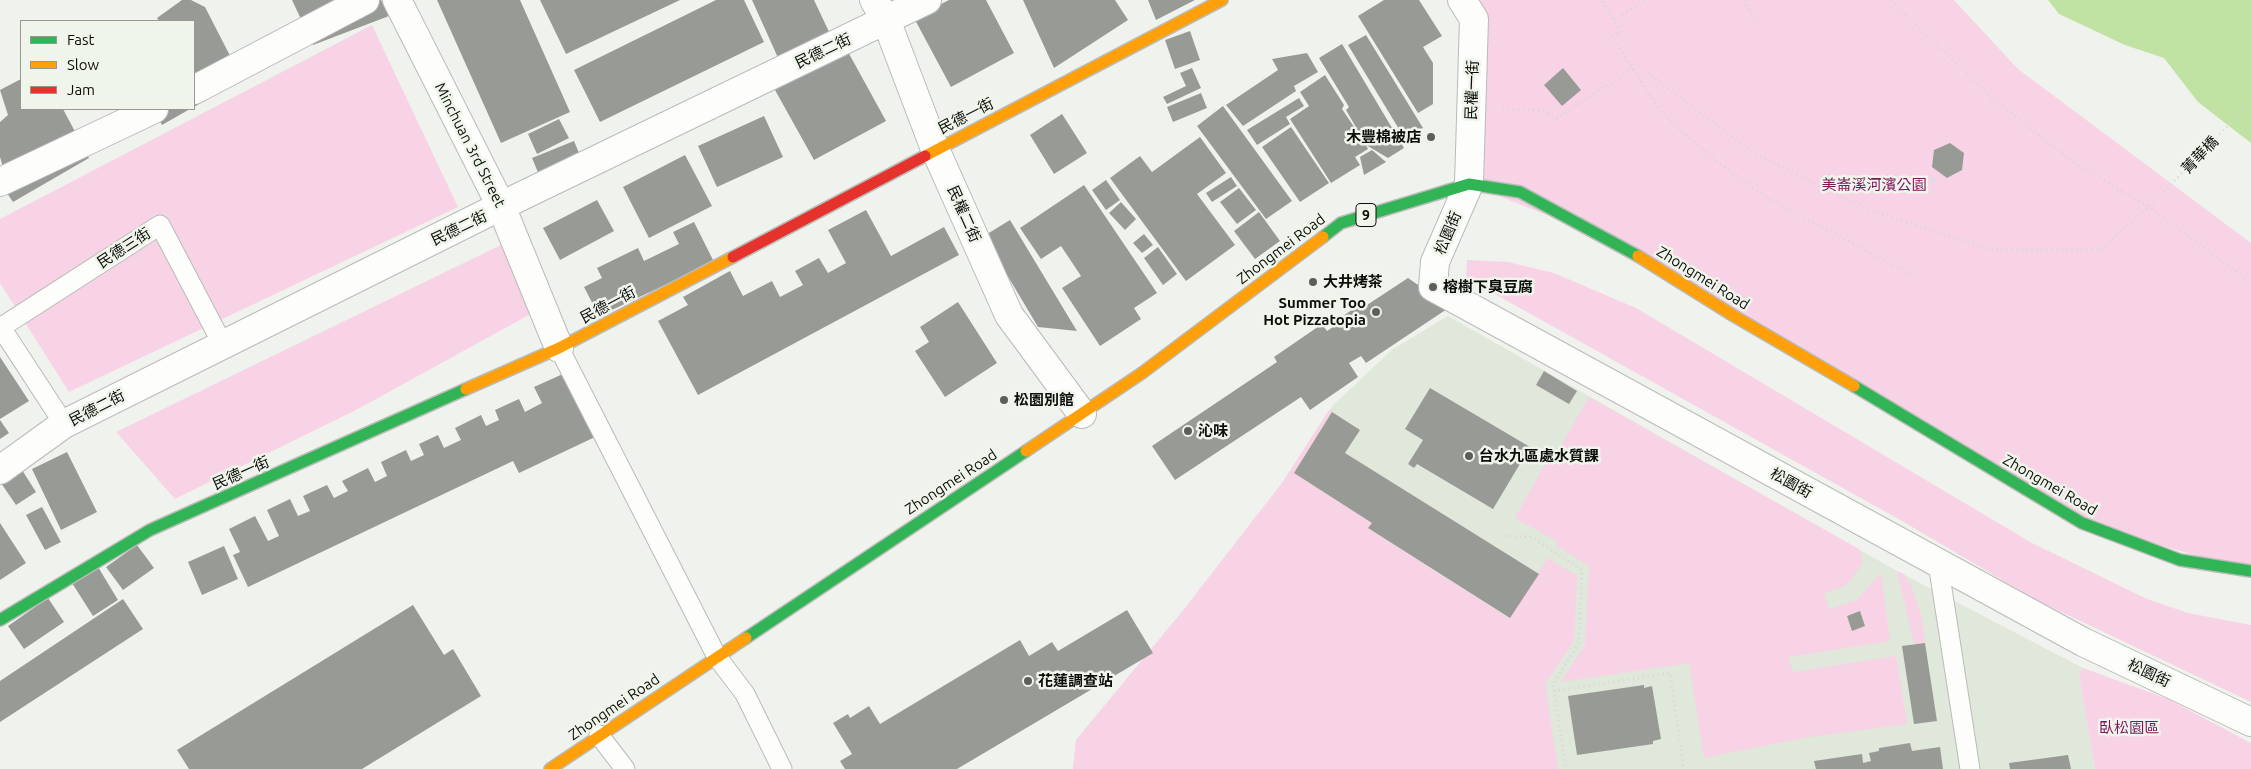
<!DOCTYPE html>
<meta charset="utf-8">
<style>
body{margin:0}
#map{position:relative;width:2251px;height:769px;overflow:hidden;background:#f0f3ed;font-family:Ubuntu,sans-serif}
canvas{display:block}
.legend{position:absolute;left:20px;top:20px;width:175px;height:90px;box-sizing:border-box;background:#eff5eb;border:1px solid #949991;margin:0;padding:6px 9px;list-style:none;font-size:15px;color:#0c0e0a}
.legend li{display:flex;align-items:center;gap:10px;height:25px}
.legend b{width:25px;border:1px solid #949991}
</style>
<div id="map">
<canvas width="2251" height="769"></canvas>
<ul class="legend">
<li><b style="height:6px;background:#30b455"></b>Fast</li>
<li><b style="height:6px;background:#ff9f0a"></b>Slow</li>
<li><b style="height:6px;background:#e5322d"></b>Jam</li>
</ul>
</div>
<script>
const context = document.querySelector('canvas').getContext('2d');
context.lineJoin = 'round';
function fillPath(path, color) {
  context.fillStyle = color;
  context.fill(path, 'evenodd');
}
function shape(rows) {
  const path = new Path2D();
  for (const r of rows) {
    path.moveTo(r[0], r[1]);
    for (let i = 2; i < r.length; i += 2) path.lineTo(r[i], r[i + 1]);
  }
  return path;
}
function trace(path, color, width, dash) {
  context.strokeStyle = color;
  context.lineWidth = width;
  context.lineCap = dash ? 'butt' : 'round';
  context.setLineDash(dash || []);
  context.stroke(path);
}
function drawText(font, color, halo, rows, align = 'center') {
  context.font = font + ' Ubuntu,"Noto Sans TC",sans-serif';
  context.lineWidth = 5;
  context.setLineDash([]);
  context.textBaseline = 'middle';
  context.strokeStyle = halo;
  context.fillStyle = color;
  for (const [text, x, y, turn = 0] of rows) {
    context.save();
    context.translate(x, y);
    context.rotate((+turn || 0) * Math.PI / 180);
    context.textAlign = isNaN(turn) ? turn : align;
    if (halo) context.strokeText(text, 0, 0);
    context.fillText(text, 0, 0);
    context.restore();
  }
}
fillPath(shape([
 [1448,316,1897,571,2083,668,2079,676,2095,769,1073,769,1076,740,1181,613,1282,483,1332,406,1393,349]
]), '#e0e7db');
fillPath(shape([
 [1462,0,1954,0,2018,69,2251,243,2251,571,2082,523,1617,243,1469,184],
 [372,25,458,207,69,392,0,283,0,219],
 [507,242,538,310,358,409,175,499,116,432],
 [1467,260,1508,262,1554,273,1636,308,2032,543,2147,599,2188,613,2251,625,2251,702,2036,600,1902,521,1466,278],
 [1589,397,1859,549,1863,563,1846,586,1824,593,1829,609,1857,600,1881,573,1890,641,1788,657,1793,672,1896,656,1907,724,1803,738,1704,758,1689,663,1561,682,1585,645,1589,566,1556,545,1558,542,1515,518,1548,459,1552,461],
 [1329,410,1332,412,1294,473,1372,523,1369,529,1509,618,1548,558,1577,576,1574,640,1545,684,1558,769,1073,769,1076,740,1181,613,1282,483],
 [1897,571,1904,574,1912,588,1921,614,1925,643,1914,644],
 [2083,668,2168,699,2251,743,2251,769,2095,769,2079,676]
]), '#f8d3e5');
fillPath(shape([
 [2048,0,2251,0,2251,143,2198,102,2164,58,2125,45,2059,14]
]), '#c0e2a2');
fillPath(shape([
 [182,0,191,0,205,7,242,79,194,107,194,21,159,21,157,18],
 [292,0,381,0,389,16,313,45],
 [437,0,520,0,570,112,501,143],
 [540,0,680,0,566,54],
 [716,0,744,0,764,42,600,122,574,70],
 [752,0,814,0,831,36,779,60],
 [949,0,986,0,1014,53,951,87,914,18],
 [1023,0,1115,0,1128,20,1054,68],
 [1148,0,1195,0,1156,20],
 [1384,0,1419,0,1442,36,1423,47,1433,63,1433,104,1418,113,1358,16],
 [1190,31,1200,60,1175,69,1165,40],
 [1366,35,1423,128,1405,139,1348,45],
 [1342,44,1404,148,1388,158,1366,145,1368,149,1355,157,1360,165,1331,183,1290,119,1309,106,1300,92,1325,75,1344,105,1342,109,1365,143,1346,110,1349,107,1319,58],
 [847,50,886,121,814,160,775,90],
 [1307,53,1318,72,1294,86,1296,91,1243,126,1226,105,1278,70,1272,59],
 [1192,68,1201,88,1167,104,1163,97,1186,86,1180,73],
 [1563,68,1581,90,1562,106,1544,85],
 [21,79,21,109,63,109,89,158,13,202,0,183,3,167,0,157,0,122,8,115,0,90],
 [1201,93,1207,108,1173,122,1167,107],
 [1299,98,1304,106,1286,117,1290,124,1257,145,1247,130],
 [1223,106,1292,201,1266,219,1197,126],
 [153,109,190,109,162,125],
 [1062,114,1087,153,1054,174,1030,135],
 [764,116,783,157,717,187,698,146],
 [559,119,569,138,537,154,528,134],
 [1291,127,1329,183,1300,202,1262,147],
 [1200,137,1226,173,1197,194,1235,245,1186,281,1110,178,1140,156,1152,172],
 [574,141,584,165,542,182,532,158],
 [1950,143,1964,153,1962,170,1947,178,1932,167,1934,150],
 [1372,150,1386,162,1364,175,1360,157],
 [685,155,712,206,649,238,623,187],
 [1231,177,1237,186,1212,202,1206,193],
 [1106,180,1120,200,1106,210,1092,190],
 [1084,185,1157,293,1134,308,1141,319,1100,346,1062,288,1081,276,1061,246,1041,259,1020,228],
 [1239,188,1256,210,1237,224,1220,202],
 [597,200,614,231,560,260,543,228],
 [1121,202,1136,219,1125,230,1109,213],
 [866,210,891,256,944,227,959,255,698,395,658,321,688,305,683,297,730,271,743,296,772,281,780,297,803,285,795,271,819,258,828,273,846,263,828,230],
 [1259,212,1280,241,1255,259,1234,231],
 [1010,220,1077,331,1038,327,984,236],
 [694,222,714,262,599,316,584,287,602,278,597,268,638,248,644,261,679,244,673,232],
 [1144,234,1153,245,1142,253,1133,243],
 [1158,247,1177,274,1163,285,1144,258],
 [1408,278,1450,307,1366,363,1361,356,1349,363,1358,377,1310,410,1301,397,1175,480,1152,446,1277,362,1274,357,1322,324,1327,331,1339,323,1337,320,1365,301,1367,305],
 [958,302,997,363,945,397,915,351,929,342,920,327],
 [0,357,29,401,0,419],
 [1544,371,1577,391,1569,404,1536,385],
 [565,373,595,437,519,473,513,461,248,587,233,555,240,552,229,529,255,516,268,541,279,536,267,510,290,499,298,516,310,511,303,496,327,485,334,498,348,491,342,481,368,468,375,482,387,476,381,462,406,450,411,461,424,455,419,444,438,435,444,448,461,440,455,428,481,415,486,426,499,420,495,410,519,399,525,412,542,403,534,387],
 [1430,388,1530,447,1493,509,1417,464,1414,468,1408,464,1423,440,1405,429],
 [1332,412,1360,430,1345,453,1539,574,1510,618,1368,528,1372,523,1294,473],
 [0,420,9,433,0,439],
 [67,452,97,512,61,530,32,469],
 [22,470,36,492,16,505,1,483],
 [42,507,61,542,45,550,26,515],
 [0,523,26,563,0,580],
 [137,545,154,568,123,590,106,567],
 [224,546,238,579,202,595,188,562],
 [98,567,118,600,93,616,72,583],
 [48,598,64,622,24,649,8,626],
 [123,599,143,629,0,722,0,681],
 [413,605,444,655,453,649,481,696,362,769,189,769,177,750],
 [1127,610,1153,653,957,769,845,769,840,761,852,754,833,723,848,714,850,718,869,706,880,724,1020,640,1029,656,1052,642,1058,651],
 [1860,611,1865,626,1852,631,1847,616],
 [1925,643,1937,721,1914,724,1902,646],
 [1644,685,1644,688,1652,686,1661,739,1653,741,1653,744,1577,755,1568,696],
 [1910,743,1912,751,1940,747,1943,769,1816,769,1814,761,1862,754,1863,763,1871,761,1869,753,1879,751,1879,748],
 [2068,755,2071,769,2010,769,2009,763]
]), '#989a96');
const lane = shape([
 [0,326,64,424],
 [0,328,160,225,223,345],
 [559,348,717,657,745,694,782,769],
 [1938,563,1970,769],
 [599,735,625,769]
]);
const street = shape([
 [397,0,501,206,559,348],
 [874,0,886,20,935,149,1009,315,1082,414],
 [1462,0,1474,19,1469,184,1435,262,1433,287,2083,642,2251,722],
 [194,90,365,0],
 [0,182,154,109],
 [0,470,64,424,501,206,927,0]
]);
const fast = shape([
 [1323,237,1341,223,1469,184,1520,192,1638,256],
 [1854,386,2082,523,2180,560,2251,571],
 [0,620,150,530,466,389],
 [746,638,1026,451]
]);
const slow = shape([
 [925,156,1222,0],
 [1638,256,1734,316,1854,386],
 [466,389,559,348,733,257],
 [1026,451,1142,373,1323,237],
 [550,769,746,638]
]);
const jam = shape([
 [733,257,925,156]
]);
trace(lane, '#b9bbb7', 21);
trace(street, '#b9bbb7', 30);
trace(fast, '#b9bbb7', 14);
trace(slow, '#b9bbb7', 14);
trace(jam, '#b9bbb7', 14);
trace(shape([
 [1744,0,1757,22],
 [1891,0,1990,97,2078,165,2149,207,2251,282],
 [1614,20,1645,0],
 [1633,69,1662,114,1709,155,1766,197,1917,278],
 [1648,73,1753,153,1877,213,1993,250,2100,250,2149,207,2251,102],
 [1503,109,1540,110,1557,118,1633,69,1612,37,1621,32,1601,0],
 [1505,536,1532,537,1582,570,1579,643,1553,684,1566,769],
 [1554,691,1670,673,1684,769]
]), '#d6d8d6', 3, [1, 4]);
trace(lane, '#fdfdfc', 19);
trace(street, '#fdfdfc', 28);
trace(fast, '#30b455', 11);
trace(slow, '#ff9f0a', 11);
trace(jam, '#e5322d', 11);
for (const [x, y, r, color] of [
 [1431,137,5,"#5c5e59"],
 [1313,282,5,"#5c5e59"],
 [1433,287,5,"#5c5e59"],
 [1376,312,5,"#5c5e59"],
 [1004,400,5,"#5c5e59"],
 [1188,431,5,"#5c5e59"],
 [1469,456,5,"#5c5e59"],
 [1028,681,5,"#5c5e59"]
]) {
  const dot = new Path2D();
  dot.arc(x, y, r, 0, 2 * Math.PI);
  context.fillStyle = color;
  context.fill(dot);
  trace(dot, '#eff5eb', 2);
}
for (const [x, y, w] of [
 [1366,215,20]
]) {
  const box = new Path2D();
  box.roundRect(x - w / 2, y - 11.5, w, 23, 4);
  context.fillStyle = '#eff5eb';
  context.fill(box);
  trace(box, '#0c0e0a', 1);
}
drawText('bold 14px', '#0c0e0a', null, [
 ["9",1366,215]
]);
drawText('15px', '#0c0e0a', '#eff5eb', [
 ["民德二街",823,51,-26],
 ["民權一街",1472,90,-88],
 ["民德一街",966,116,-27],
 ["Minchuan 3rd Street",470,145,63],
 ["菁華橋",2200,155,-46],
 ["民權二街",964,214,66],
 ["民德二街",459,228,-26],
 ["松園街",1448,233,-67],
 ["民德三街",124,248,-33],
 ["Zhongmei Road",1281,249,-37],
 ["Zhongmei Road",1703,278,32],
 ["民德一街",608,305,-28],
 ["民德二街",97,408,-27],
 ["民德一街",241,473,-24],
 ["Zhongmei Road",951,482,-33],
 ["松園街",1791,483,29],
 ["Zhongmei Road",2050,485,30],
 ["松園街",2149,673,25],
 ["Zhongmei Road",614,707,-34]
]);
drawText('bold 15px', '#0c0e0a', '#eff5eb', [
 ["木豐棉被店",1421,137,"right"],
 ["大井烤茶",1323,282],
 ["榕樹下臭豆腐",1443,287],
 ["Summer Too",1366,303,"right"],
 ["Hot Pizzatopia",1366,320,"right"],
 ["松園別館",1014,400],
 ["沁味",1198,431],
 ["台水九區處水質課",1479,456],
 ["花蓮調查站",1038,681]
], 'left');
drawText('15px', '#7f145c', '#eff5eb', [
 ["美崙溪河濱公園",1874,185],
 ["臥松園區",2129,728]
]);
</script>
